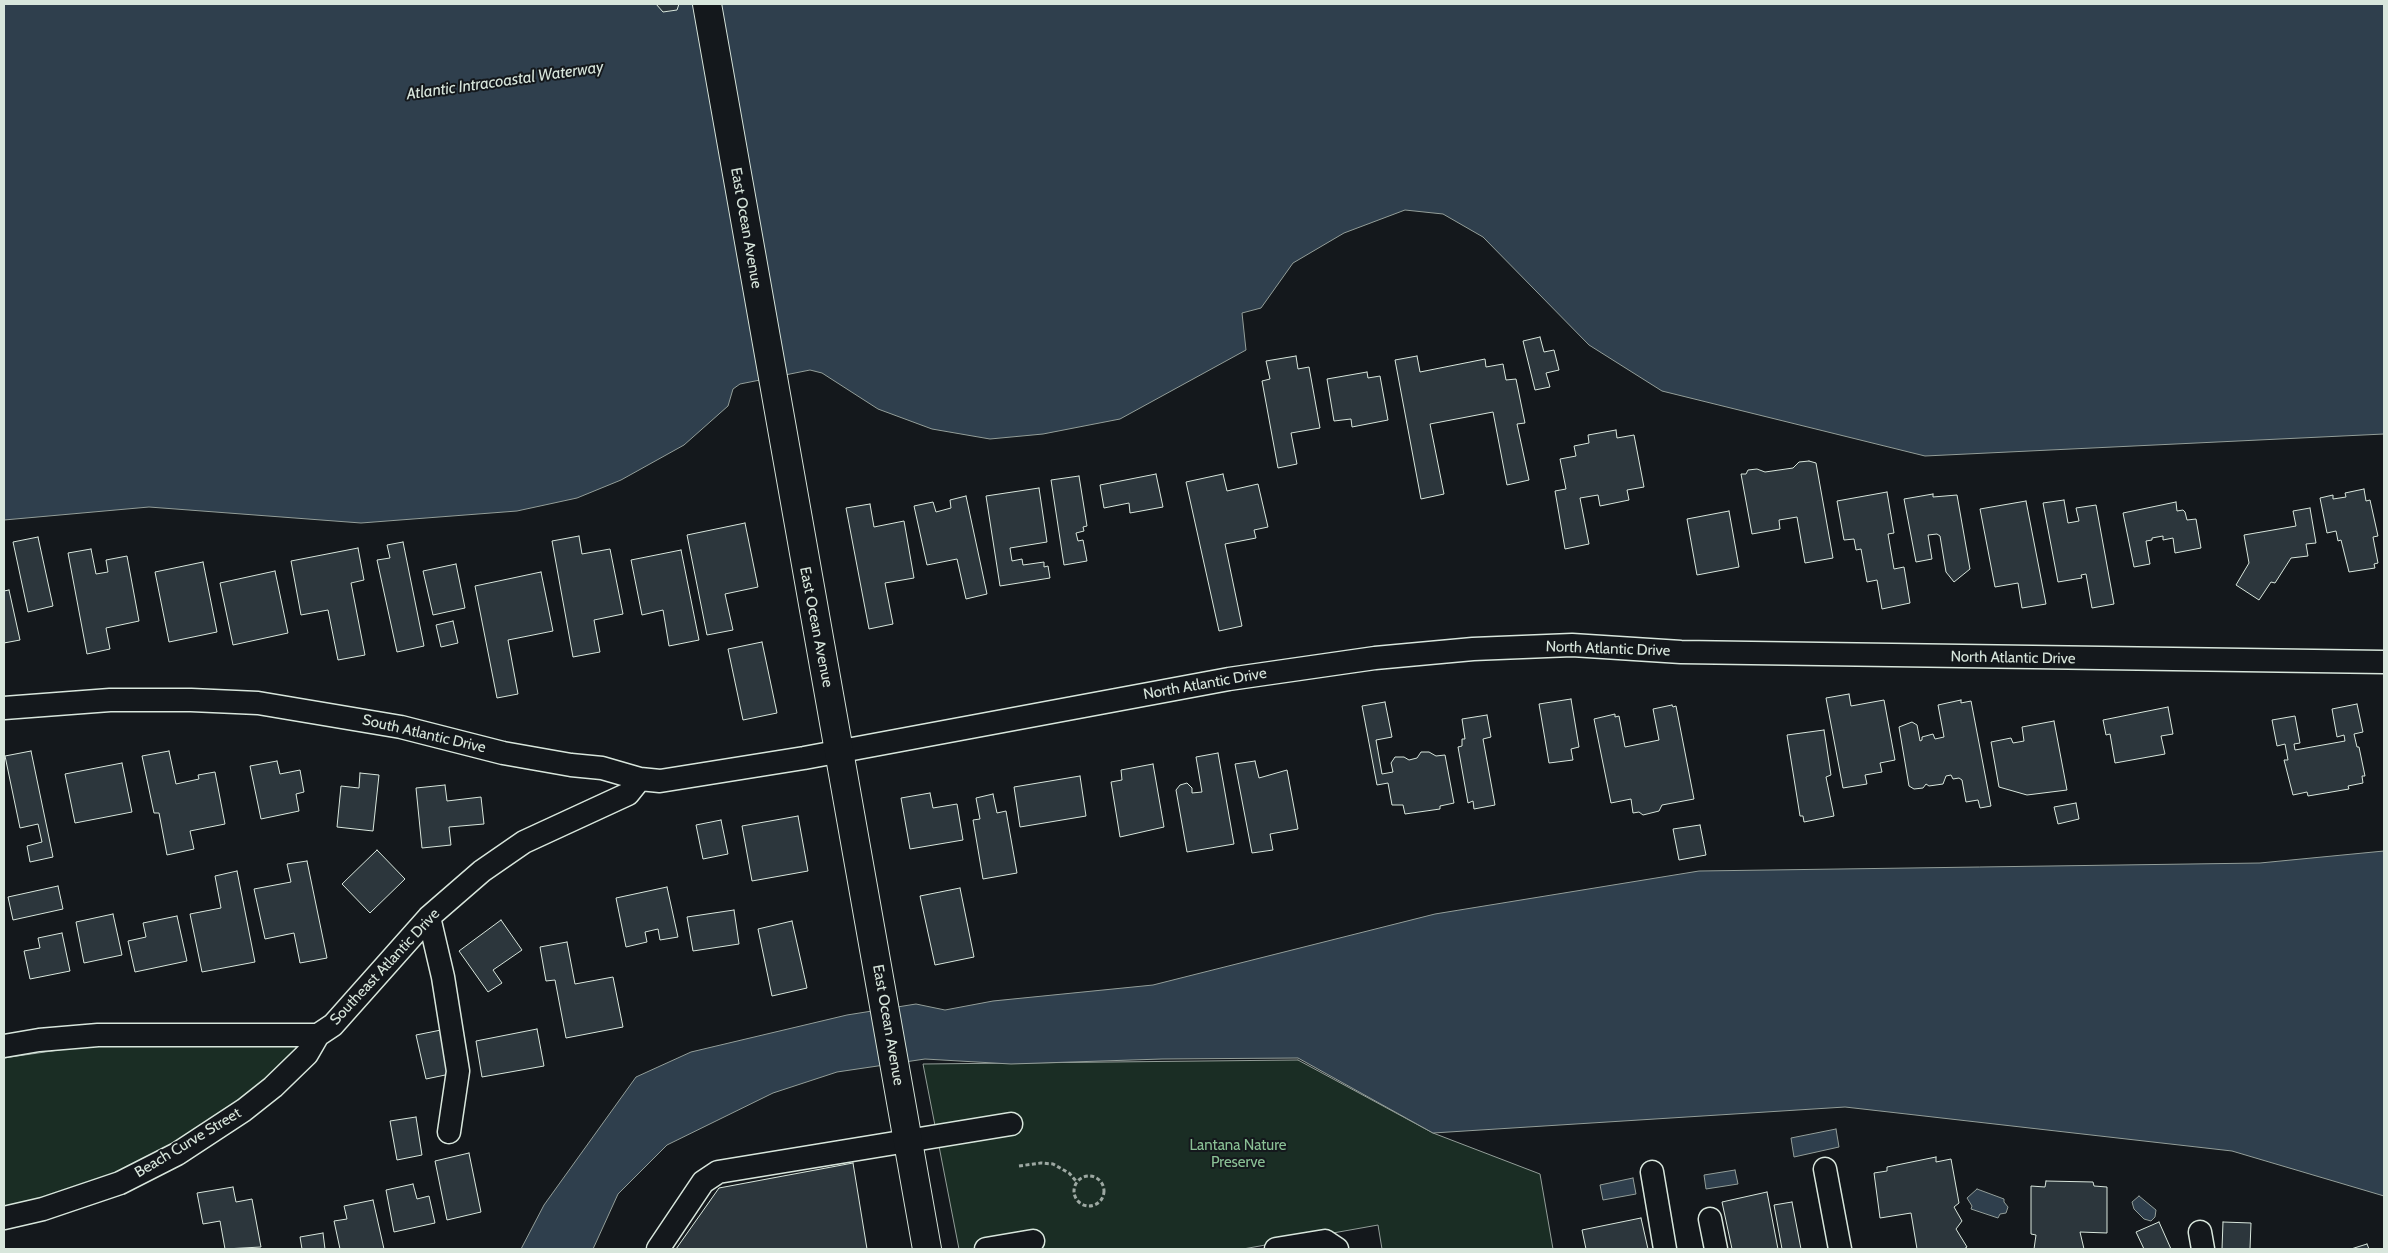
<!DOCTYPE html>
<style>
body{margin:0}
#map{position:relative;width:2388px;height:1253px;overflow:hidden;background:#14181c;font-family:Cabin,sans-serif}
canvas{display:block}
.frame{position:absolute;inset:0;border:5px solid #d8e6dc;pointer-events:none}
</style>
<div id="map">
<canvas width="2388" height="1253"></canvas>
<div class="frame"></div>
</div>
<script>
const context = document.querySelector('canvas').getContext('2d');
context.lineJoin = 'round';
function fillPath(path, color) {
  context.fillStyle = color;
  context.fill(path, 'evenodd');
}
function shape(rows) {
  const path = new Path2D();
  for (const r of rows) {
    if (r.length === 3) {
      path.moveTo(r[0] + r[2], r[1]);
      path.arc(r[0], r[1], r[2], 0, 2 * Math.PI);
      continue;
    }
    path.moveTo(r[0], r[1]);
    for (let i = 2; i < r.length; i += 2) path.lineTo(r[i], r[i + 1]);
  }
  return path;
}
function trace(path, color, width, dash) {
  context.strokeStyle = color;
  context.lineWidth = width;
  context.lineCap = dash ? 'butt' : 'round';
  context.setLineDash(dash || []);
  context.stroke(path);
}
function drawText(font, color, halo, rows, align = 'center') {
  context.font = font + ' Cabin,sans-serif';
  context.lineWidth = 4;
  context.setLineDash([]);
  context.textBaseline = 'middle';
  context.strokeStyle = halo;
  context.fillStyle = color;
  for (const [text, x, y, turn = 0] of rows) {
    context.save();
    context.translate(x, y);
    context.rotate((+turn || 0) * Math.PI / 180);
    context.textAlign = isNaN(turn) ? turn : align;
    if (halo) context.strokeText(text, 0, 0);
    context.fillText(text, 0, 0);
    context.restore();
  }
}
const green = shape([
 [306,1041,256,1094,152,1157,37,1206,4,1211,4,1058,86,1046,306,1041],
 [1298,1060,1433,1133,1540,1174,1553,1249,1382,1249,1378,1225,1243,1249,959,1249,923,1064,1298,1060]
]);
fillPath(green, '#1a2d24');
trace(green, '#939e99', 1);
const water = shape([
 [4,4,2384,4,2384,434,1925,456,1662,391,1589,345,1483,237,1443,214,1405,210,1344,233,1293,263,1261,308,1242,313,1246,350,1120,419,1043,434,990,439,932,429,878,409,822,373,810,370,740,384,733,389,728,406,684,445,621,480,577,498,517,511,361,523,149,507,4,520,4,4],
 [2384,851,2384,1196,2232,1151,1845,1107,1433,1133,1298,1058,1162,1059,1011,1064,925,1059,837,1072,773,1093,667,1145,618,1194,593,1249,521,1249,544,1205,636,1077,691,1052,847,1015,916,1004,945,1010,993,1001,1153,985,1435,914,1699,871,2260,863,2384,851],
 [1836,1129,1839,1147,1794,1157,1791,1138,1836,1129],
 [1735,1170,1738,1184,1706,1189,1704,1175,1735,1170],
 [1633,1178,1636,1194,1603,1200,1600,1185,1633,1178],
 [1977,1189,2004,1199,2004,1202,2008,1207,2006,1213,2000,1214,1998,1218,1971,1209,1972,1206,1967,1198,1977,1189],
 [2139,1196,2156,1210,2155,1217,2151,1221,2144,1219,2134,1209,2132,1202,2139,1196]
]);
fillPath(water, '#2f3f4d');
trace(water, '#939e99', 1);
const building = shape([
 [656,4,679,4,677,10,663,12,656,4],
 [1540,337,1544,352,1554,350,1559,370,1546,373,1550,387,1535,390,1523,341,1540,337],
 [1296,356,1298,369,1309,367,1320,428,1291,433,1297,464,1278,468,1262,381,1270,379,1266,361,1296,356],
 [1417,356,1420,372,1485,359,1486,367,1503,364,1506,380,1516,379,1525,423,1517,424,1529,480,1507,485,1493,412,1430,424,1444,494,1421,499,1395,360,1417,356],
 [1367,372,1368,378,1380,376,1388,420,1352,427,1351,419,1334,421,1327,379,1367,372],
 [1616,430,1617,438,1634,435,1644,487,1627,490,1629,500,1600,506,1598,495,1580,498,1589,544,1565,549,1555,491,1566,489,1560,459,1576,456,1574,446,1589,443,1588,435,1616,430],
 [1809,461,1816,463,1833,558,1805,563,1797,517,1779,520,1780,529,1752,534,1741,474,1746,474,1748,470,1757,469,1765,472,1793,468,1799,462,1809,461],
 [1156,474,1163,507,1130,513,1129,503,1104,508,1100,485,1156,474],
 [1223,474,1227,491,1258,484,1268,527,1254,530,1256,538,1225,544,1242,626,1219,631,1186,482,1223,474],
 [1079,476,1087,526,1083,527,1084,531,1076,533,1078,541,1083,540,1087,561,1064,565,1051,480,1079,476],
 [1039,488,1047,542,1010,548,1012,561,1022,559,1023,565,1044,562,1044,567,1048,566,1050,578,1000,586,986,496,1039,488],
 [2364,489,2366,501,2370,500,2378,536,2373,537,2378,563,2374,564,2375,568,2349,572,2341,540,2338,541,2336,531,2327,533,2320,498,2333,495,2333,499,2346,497,2345,493,2364,489],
 [1887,492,1894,533,1888,534,1894,569,1904,567,1910,603,1882,609,1877,580,1867,582,1861,549,1856,550,1854,539,1844,540,1837,501,1887,492],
 [1933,494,1933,497,1957,495,1970,569,1954,582,1946,572,1940,536,1937,534,1928,535,1932,559,1916,562,1904,499,1933,494],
 [966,496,987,594,966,599,957,559,927,565,914,506,933,502,936,512,951,508,950,500,966,496],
 [2064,500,2068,523,2079,521,2076,508,2096,505,2114,604,2092,608,2086,574,2081,575,2082,578,2058,582,2043,503,2064,500],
 [2026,501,2046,604,2022,608,2018,583,1995,587,1980,509,2026,501],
 [2176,502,2177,511,2183,510,2185,512,2187,520,2196,519,2201,548,2175,553,2173,538,2163,540,2163,536,2152,538,2152,540,2146,541,2150,564,2134,567,2123,513,2176,502],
 [870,504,874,527,904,521,914,578,885,583,893,624,869,629,846,508,870,504],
 [2310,508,2316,543,2306,544,2308,556,2291,558,2275,583,2271,582,2259,600,2236,585,2249,563,2244,535,2296,526,2293,511,2310,508],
 [1729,511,1739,567,1697,575,1687,519,1729,511],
 [745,523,758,587,725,594,733,630,707,635,687,535,745,523],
 [579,536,582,554,610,549,623,614,594,620,600,652,573,657,552,541,579,536],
 [38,537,53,606,28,612,13,542,38,537],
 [403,542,424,646,397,652,377,560,390,558,387,545,403,542],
 [358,548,364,580,351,583,365,655,338,660,328,610,301,615,291,561,358,548],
 [91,549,96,574,108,572,106,560,127,556,139,621,106,628,110,649,87,654,68,553,91,549],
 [681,550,699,640,669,646,663,610,642,615,631,560,681,550],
 [203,562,217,632,169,642,155,572,203,562],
 [456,564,465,608,433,615,423,571,456,564],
 [275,571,288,633,233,645,220,583,275,571],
 [541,572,553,631,508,640,518,694,497,698,475,586,541,572],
 [9,590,20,640,4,643,4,591,9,590],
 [453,621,458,643,441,647,436,625,453,621],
 [762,642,777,713,743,720,728,649,762,642],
 [1849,694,1851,706,1884,700,1895,760,1880,763,1882,772,1865,775,1867,784,1843,788,1826,698,1849,694],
 [1571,699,1579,747,1571,749,1573,760,1549,763,1539,704,1571,699],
 [1961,700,1961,703,1971,701,1991,806,1980,808,1978,800,1966,802,1962,780,1959,778,1953,779,1951,775,1946,776,1943,784,1929,786,1926,784,1923,788,1914,789,1909,786,1899,727,1912,722,1917,725,1920,741,1922,740,1922,737,1933,734,1935,739,1944,737,1938,705,1961,700],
 [1385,702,1392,737,1376,740,1382,774,1393,772,1391,763,1395,757,1404,757,1409,760,1417,758,1421,752,1429,752,1436,756,1445,755,1454,803,1440,806,1440,809,1405,814,1403,805,1392,805,1388,783,1377,785,1362,706,1385,702],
 [2357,704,2363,732,2354,734,2357,747,2359,747,2365,776,2362,776,2363,783,2348,786,2349,789,2308,796,2307,792,2293,795,2284,760,2288,760,2285,744,2277,746,2272,720,2295,716,2300,743,2294,744,2295,750,2345,741,2344,735,2337,737,2332,709,2357,704],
 [1672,705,1673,707,1676,706,1694,799,1662,805,1659,811,1643,815,1639,812,1633,813,1631,799,1611,803,1594,719,1615,714,1615,717,1619,716,1625,747,1659,740,1653,709,1672,705],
 [2168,707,2173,734,2161,736,2165,754,2115,763,2110,734,2106,735,2103,720,2168,707],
 [1487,715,1491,737,1483,739,1495,805,1474,809,1473,801,1468,803,1458,747,1462,746,1462,739,1465,739,1462,719,1487,715],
 [2054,721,2067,790,2027,795,1999,787,1991,742,2011,738,2013,743,2024,741,2022,727,2054,721],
 [1824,730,1831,775,1826,777,1834,816,1804,822,1803,816,1800,816,1787,735,1824,730],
 [31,751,53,857,30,862,27,846,42,842,38,824,20,828,5,756,31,751],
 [169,751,176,784,199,779,198,775,215,772,225,824,190,831,194,849,167,855,159,813,154,813,142,756,169,751],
 [1218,753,1234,844,1187,852,1176,790,1180,785,1187,783,1192,788,1192,793,1202,792,1196,757,1218,753],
 [277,761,280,774,300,770,304,792,296,794,299,811,261,819,250,766,277,761],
 [1255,761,1259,778,1287,770,1298,829,1270,834,1273,850,1252,853,1235,764,1255,761],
 [122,763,132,812,75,823,65,774,122,763],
 [1153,764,1164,827,1120,837,1111,782,1122,780,1121,770,1153,764],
 [360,773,379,775,373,831,337,827,341,786,359,788,360,773],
 [1080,776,1086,816,1020,827,1014,787,1080,776],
 [445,785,447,801,481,797,484,824,449,827,451,845,422,848,416,788,445,785],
 [930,793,933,808,957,804,963,840,910,849,901,798,930,793],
 [993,794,997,813,1006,811,1017,873,983,879,973,820,980,819,976,798,993,794],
 [2076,803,2079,819,2058,824,2054,807,2076,803],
 [798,816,808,871,752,881,742,826,798,816],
 [721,820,728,854,703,859,696,825,721,820],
 [1700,825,1706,855,1679,860,1673,829,1700,825],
 [377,850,405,879,370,913,342,884,377,850],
 [307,861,327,958,300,963,294,933,265,939,254,889,291,882,287,864,307,861],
 [237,871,255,962,202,972,190,914,221,908,215,876,237,871],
 [58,886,63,909,13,920,8,897,58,886],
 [667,887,678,937,660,940,658,929,645,932,647,942,626,947,616,898,667,887],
 [960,888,974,957,935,965,920,896,960,888],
 [734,910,739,944,693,951,687,917,734,910],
 [113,914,122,955,84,963,76,922,113,914],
 [177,916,187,961,135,972,128,941,146,937,143,923,177,916],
 [501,920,522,950,493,970,502,983,488,992,459,951,501,920],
 [792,921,807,988,772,996,758,929,792,921],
 [62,933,70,971,30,979,24,951,40,948,38,938,62,933],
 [567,942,575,984,613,977,623,1027,566,1038,555,980,546,981,540,947,567,942],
 [537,1029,544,1066,482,1077,476,1041,537,1029],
 [441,1030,450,1074,426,1079,416,1035,441,1030],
 [416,1117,422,1155,397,1160,390,1121,416,1117],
 [469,1153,481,1212,447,1220,435,1161,469,1153],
 [1936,1157,1936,1162,1951,1159,1959,1203,1954,1207,1962,1221,1956,1229,1967,1247,1964,1249,1917,1249,1911,1213,1880,1218,1874,1173,1887,1171,1887,1167,1936,1157],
 [853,1163,867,1249,676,1249,719,1188,853,1163],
 [2046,1181,2093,1182,2094,1186,2107,1187,2107,1233,2080,1232,2084,1249,2034,1249,2036,1235,2031,1234,2031,1186,2045,1187,2046,1181],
 [413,1184,417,1199,429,1196,435,1223,394,1232,386,1190,413,1184],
 [233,1187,236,1202,252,1199,261,1247,225,1249,220,1221,203,1224,197,1193,233,1187],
 [1767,1192,1778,1249,1732,1249,1722,1202,1767,1192],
 [373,1200,384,1249,340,1249,334,1221,347,1219,344,1206,373,1200],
 [1792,1202,1801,1249,1782,1249,1774,1205,1792,1202],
 [1641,1218,1648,1249,1586,1249,1582,1230,1641,1218],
 [2159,1222,2171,1249,2144,1249,2136,1232,2159,1222],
 [2223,1222,2251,1223,2250,1249,2222,1249,2223,1222],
 [323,1233,325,1249,302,1249,300,1237,323,1233],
 [2367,1244,2369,1249,2351,1249,2367,1244]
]);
fillPath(building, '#2c363c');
trace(building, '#d8e6dc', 1);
const minor = shape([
 [4,708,110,700,191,700,258,703,401,727,503,753,571,765,602,768,640,779,660,781,804,758,1229,679,1375,658,1473,649,1572,645,1681,652,2384,662],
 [429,917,443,977,458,1071,449,1132],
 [4,1046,39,1040,98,1035,318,1035,333,1025,429,917,482,871,524,842,628,794,640,779],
 [1825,1169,1840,1249],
 [1652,1172,1665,1249],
 [4,1218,43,1209,120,1183,177,1154,244,1110,273,1087,307,1054,318,1035],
 [1710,1219,1716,1249],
 [2200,1232,2203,1249],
 [658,1249,703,1182,718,1172,1011,1124],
 [986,1249,1033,1241],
 [1276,1249,1325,1241,1337,1249]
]);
const major = shape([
 [707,4,927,1249]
]);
trace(minor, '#d8e6dc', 25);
trace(major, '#d8e6dc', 30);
trace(shape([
 [1019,1166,1041,1163,1053,1164,1069,1173,1077,1182],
 [1089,1191,15]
]), '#9da8a2', 3, [4, 2.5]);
trace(minor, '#14181c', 22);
trace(major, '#14181c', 28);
drawText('15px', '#d8e6dc', '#14181c', [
 ["East Ocean Avenue",746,228,80],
 ["East Ocean Avenue",816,627,79],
 ["North Atlantic Drive",1608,649,2],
 ["North Atlantic Drive",2013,658,1],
 ["North Atlantic Drive",1205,684,-10],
 ["South Atlantic Drive",424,734,13],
 ["Southeast Atlantic Drive",385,967,-47],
 ["East Ocean Avenue",888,1025,80],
 ["Beach Curve Street",188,1143,-31]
]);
drawText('15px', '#8ac095', '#14181c', [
 ["Lantana Nature",1238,1146],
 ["Preserve",1238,1163]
]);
drawText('italic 16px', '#d8e6dc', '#14181c', [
 ["Atlantic Intracoastal Waterway",505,81,-8]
]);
</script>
